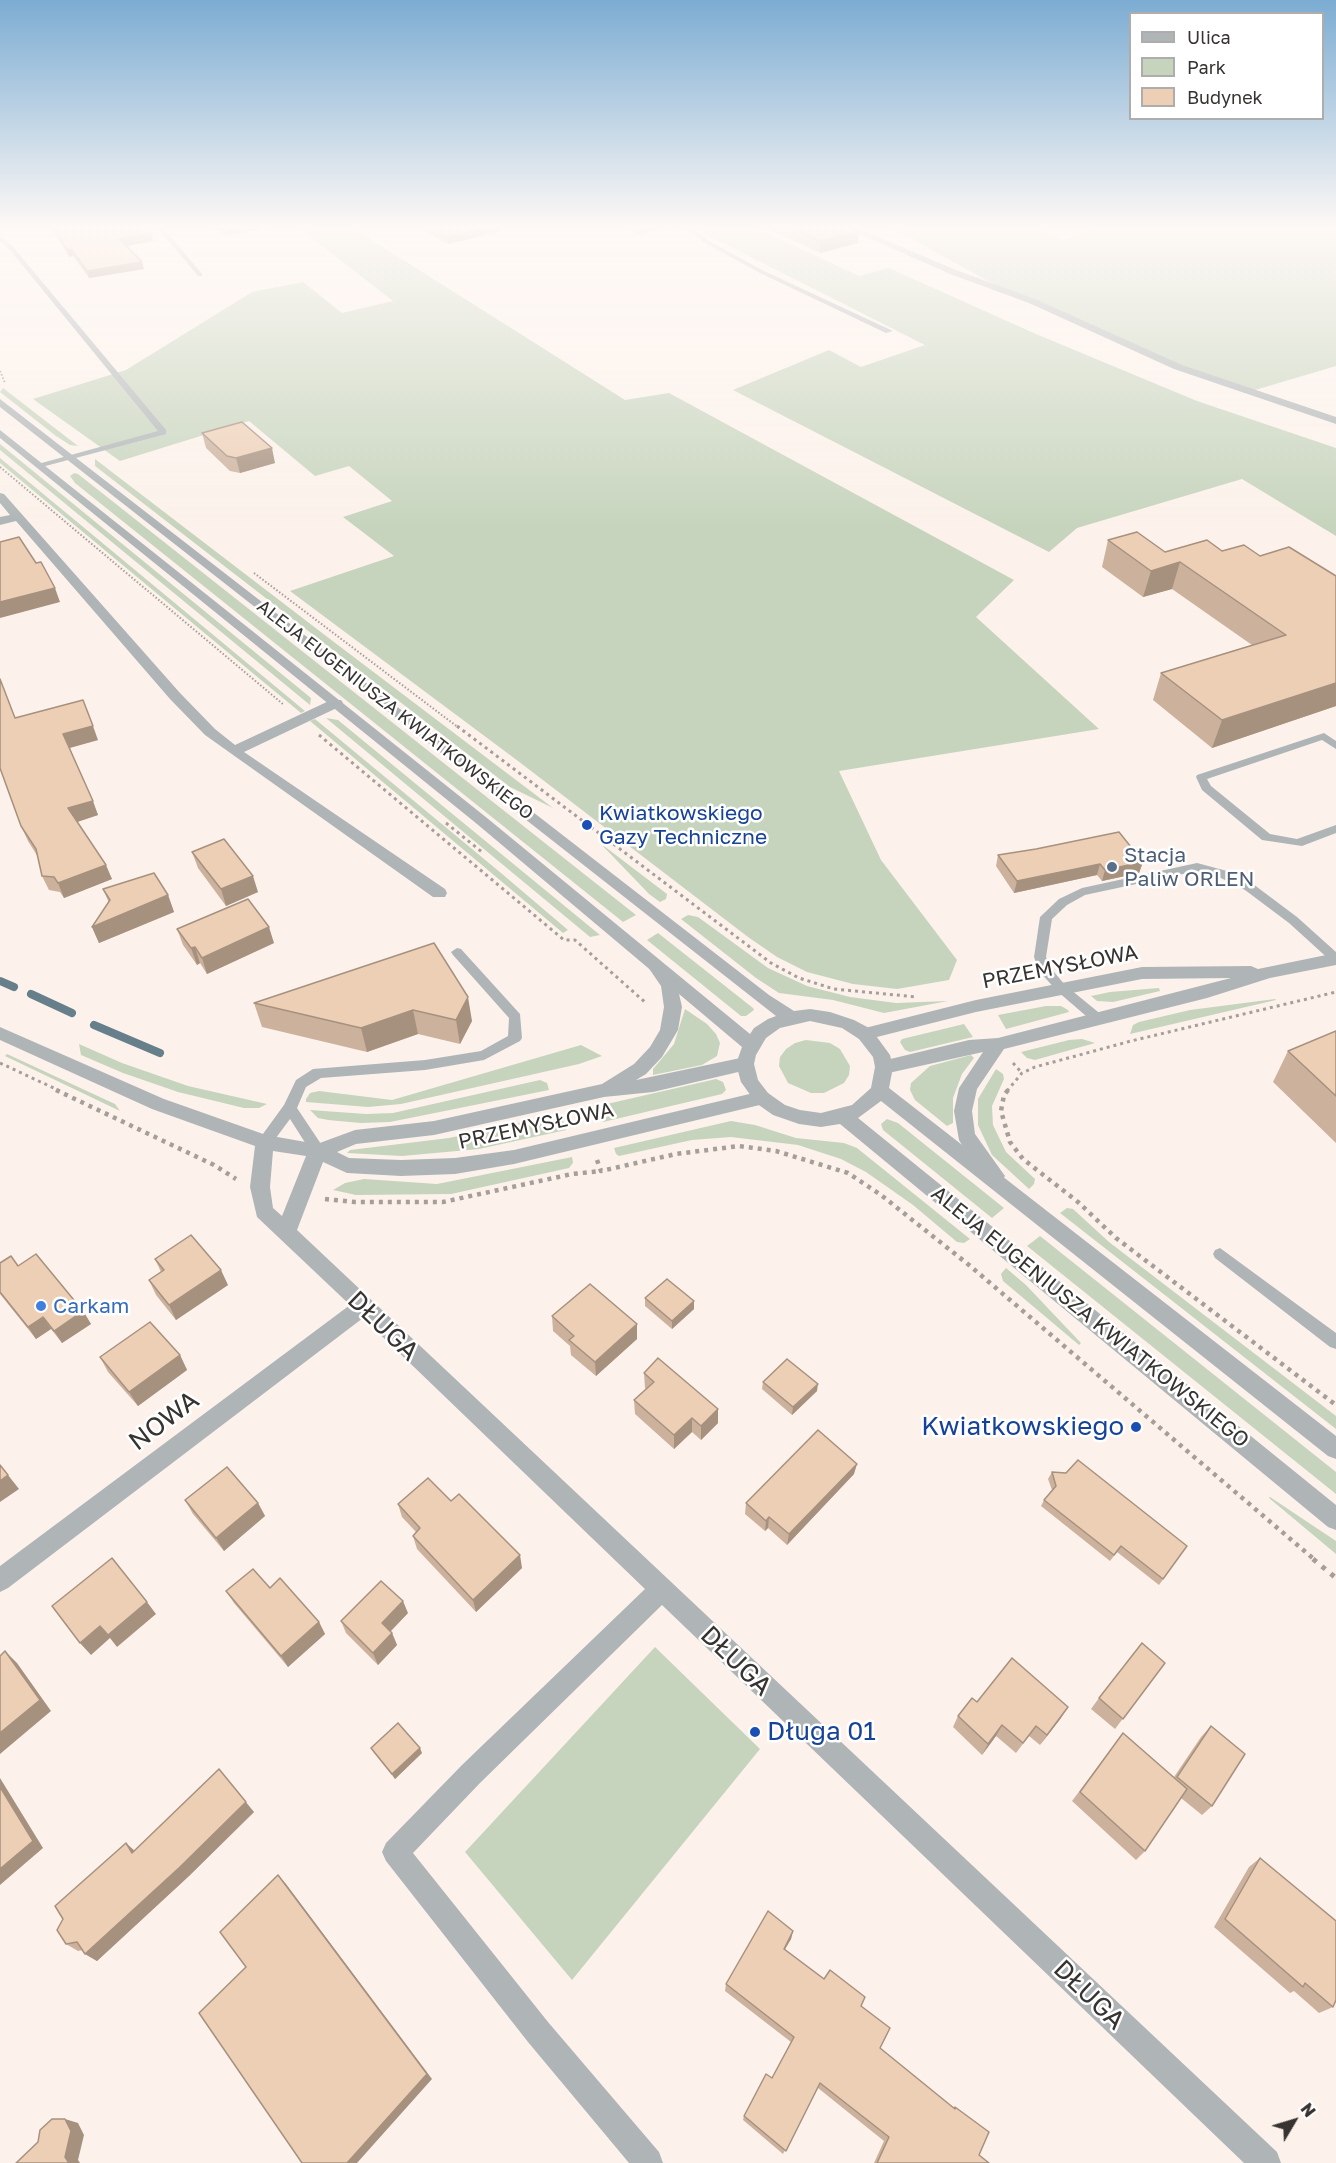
<!DOCTYPE html>
<meta charset="utf-8">
<style>
body{margin:0}
#map{position:relative;width:1336px;height:2163px;overflow:hidden;background:#fcf2eb;font-family:"Golos Text",sans-serif}
canvas{display:block}
.legend{position:absolute;left:1129px;top:12px;width:195px;height:108px;box-sizing:border-box;background:#fff;border:2px solid #afadac;margin:0;padding:8px 10px;list-style:none;font-size:18px;color:#363330}
.legend li{display:flex;align-items:center;gap:12px;height:30px}
.legend b{width:30px;border:2px solid #afadac}
.north{position:absolute;left:1264px;top:2091px;width:60px;height:60px;-webkit-text-stroke:4px #fff;paint-order:stroke;rotate:52deg;font-size:16px;font-weight:700;line-height:24px;text-align:center;color:#363330}
.north::after{content:'';display:block;margin:auto;width:21px;height:27px;background:#363330;clip-path:polygon(50% 0,100% 100%,50% 72%,0 100%)}
</style>
<div id="map">
<canvas width="1336" height="2163"></canvas>
<ul class="legend">
<li><b style="height:8px;background:#afb5b6"></b>Ulica</li>
<li><b style="height:16px;background:#c6d4bd"></b>Park</li>
<li><b style="height:16px;background:#edcfb6"></b>Budynek</li>
</ul>
<div class="north">N</div>
</div>
<script>
const context = document.querySelector('canvas').getContext('2d');
context.lineJoin = 'round';
function fillPath(path, color) {
  context.fillStyle = color;
  context.fill(path, 'evenodd');
}
function shape(rows) {
  const path = new Path2D();
  for (const r of rows) {
    path.moveTo(r[0], r[1]);
    for (let i = 2; i < r.length; i += 2) path.lineTo(r[i], r[i + 1]);
  }
  return path;
}
function trace(path, color, width, dash) {
  context.strokeStyle = color;
  context.lineWidth = width;
  context.lineCap = dash ? 'butt' : 'round';
  context.setLineDash(dash || []);
  context.stroke(path);
}
function drawText(font, color, halo, rows, align = 'center') {
  context.font = font + ' "Golos Text",sans-serif';
  context.lineWidth = 5;
  context.setLineDash([]);
  context.textBaseline = 'middle';
  context.strokeStyle = halo;
  context.fillStyle = color;
  for (const [text, x, y, turn = 0] of rows) {
    context.save();
    context.translate(x, y);
    context.rotate((+turn || 0) * Math.PI / 180);
    context.textAlign = isNaN(turn) ? turn : align;
    if (halo) context.strokeText(text, 0, 0);
    context.fillText(text, 0, 0);
    context.restore();
  }
}
fillPath(shape([
 [323,225,348,225,625,400,669,393,1014,580,976,617,1099,729,839,771,881,860,957,960,949,980,897,989,853,984,807,972,777,957,748,937,518,761,290,591,394,556,343,517,392,501,349,466,315,476,249,421,120,461,33,399,126,370,252,292,303,282,342,313,393,301,303,231],
 [696,225,749,225,859,276,889,268,1036,334,1197,401,1336,448,1336,536,1242,479,1077,528,1049,552,733,390,829,350,861,367,925,345,709,236],
 [887,225,1026,225,1063,240,1106,225,1336,225,1336,366,1245,393,1022,300],
 [3,388,78,446,70,445,56,436,0,392],
 [0,444,311,698,310,705,0,450],
 [0,458,305,711,301,713,255,675,0,463],
 [95,459,330,639,553,808,510,787,95,466],
 [74,473,78,474,636,915,623,922,75,483,70,476],
 [326,718,338,720,600,935,590,937],
 [315,719,501,873,568,930,563,933,310,721],
 [600,843,667,894,666,899,660,902,649,894],
 [688,915,698,917,768,968,807,986,850,997,896,1003,948,1001,884,1013,833,1000,779,993,756,978,681,919],
 [658,933,753,1008,754,1010,746,1016,741,1016,647,940],
 [1159,988,1160,991,1113,1002,1097,1001,1091,996,1110,992],
 [1275,999,1276,1000,1130,1034,1133,1025,1139,1022,1190,1010],
 [1046,1006,1061,1006,1068,1010,1069,1012,1006,1029,998,1015],
 [685,1009,707,1024,716,1034,720,1043,717,1056,702,1065,653,1075,653,1069,674,1044],
 [964,1024,973,1037,910,1052,905,1050,900,1042,902,1039],
 [1082,1039,1095,1043,1035,1060,1027,1058,1021,1052,1069,1040],
 [806,1040,830,1043,840,1049,850,1066,849,1075,844,1083,824,1093,811,1093,788,1083,779,1066,780,1057,786,1049,795,1043],
 [79,1044,122,1063,188,1086,267,1104,259,1108,244,1108,178,1092,123,1073,81,1055],
 [581,1045,602,1056,579,1064,401,1104,368,1107,306,1102,306,1099,310,1093,319,1091,392,1100],
 [7,1054,115,1104,120,1111,5,1056],
 [971,1055,974,1058,962,1074,953,1098,953,1123,947,1126,915,1100,910,1090,911,1083,930,1066],
 [996,1069,1003,1074,1004,1079,992,1106,993,1125,1006,1152,1035,1179,1034,1184,1029,1189,992,1155,978,1125,978,1099],
 [716,1079,723,1082,726,1090,722,1094,603,1122,598,1106],
 [540,1080,547,1083,549,1090,390,1122,361,1123,328,1120,318,1118,310,1110,366,1114,393,1113],
 [561,1114,566,1130,479,1149,402,1156,347,1153,350,1150,449,1138],
 [887,1119,898,1123,1004,1208,992,1218,883,1130,881,1124],
 [731,1121,755,1125,796,1138,844,1143,857,1148,970,1239,964,1243,957,1242,913,1205,866,1172,841,1159,798,1145,731,1137,692,1140,619,1156,616,1154,614,1148],
 [572,1157,573,1163,569,1168,451,1194,356,1195,333,1190,345,1183,364,1179,437,1184],
 [1067,1208,1073,1209,1109,1242,1336,1416,1336,1429,1060,1213],
 [1040,1236,1336,1472,1336,1494,1027,1246],
 [1006,1268,1026,1285,1081,1343,1079,1345,1003,1281,1001,1274],
 [1270,1497,1336,1541,1336,1554,1269,1498],
 [655,1647,760,1749,572,1980,465,1852]
]), '#c6d4bd');
trace(shape([
 [0,981,14,987],
 [31,994,72,1013],
 [94,1025,160,1053]
]), '#667f8b', 8);
trace(shape([
 [0,371,5,383],
 [0,467,284,705],
 [254,573,459,728]
]), '#a59e99', 2, [1.5, 2]);
trace(shape([
 [457,726,771,963,799,978,834,989,917,997],
 [319,735,564,940,575,940,647,1004],
 [446,823,482,852],
 [0,1063,60,1091],
 [1013,1063,1022,1073],
 [1007,1091,1022,1073,1035,1067,1131,1041,1336,992]
]), '#a59e99', 3, [3, 4]);
trace(shape([
 [56,1090,214,1165,236,1179],
 [1008,1090,1004,1095,1001,1111,1010,1142,1023,1159,1078,1202,1116,1238,1336,1405],
 [597,1160,601,1171,676,1154,739,1146,776,1151,848,1173,881,1195,969,1265,1315,1560],
 [325,1199,355,1202,443,1202,572,1174,601,1171]
]), '#a59e99', 4.5, [4, 5]);
trace(shape([
 [1313,1559,1336,1578]
]), '#a59e99', 5, [4.5, 7]);
fillPath(shape([
 [155,225,161,225,202,274,202,276,198,276,155,225],
 [681,225,688,225,709,241,764,271,893,331,886,333,760,273,705,243,681,225],
 [0,236,14,248,166,430,166,434,38,468,38,464,158,431,10,250,0,241,0,236],
 [1324,733,1336,741,1336,749,1322,740,1207,779,1211,786,1270,834,1297,839,1336,825,1336,833,1302,846,1262,840,1202,790,1196,777,1197,775,1324,733],
 [1197,863,1227,871,1253,884,1297,917,1336,952,1336,963,1332,962,1289,923,1245,890,1219,877,1197,871,1085,895,1067,905,1052,919,1046,957,1049,966,1065,985,1103,1016,1104,1019,1103,1022,1093,1022,1057,991,1039,971,1034,957,1040,917,1059,899,1082,888,1197,863],
 [457,948,461,949,520,1014,522,1038,520,1041,484,1060,425,1070,321,1078,306,1087,297,1108,323,1147,325,1151,323,1155,313,1155,290,1119,270,1146,260,1146,258,1142,260,1138,284,1105,296,1080,313,1069,425,1060,481,1051,508,1036,509,1018,453,955,451,952,457,948],
 [1220,1248,1336,1333,1336,1349,1330,1347,1215,1258,1213,1254,1215,1250,1220,1248]
]), '#afb5b6');
fillPath(shape([
 [839,225,850,225,956,270,1035,299,1182,365,1336,417,1336,424,1174,369,1029,303,950,274,839,225],
 [0,493,4,494,180,693,215,729,235,745,331,700,341,700,343,703,341,706,244,752,445,889,447,893,445,897,433,897,205,735,170,699,16,521,0,525,0,517,10,515,0,503,0,493],
 [1336,953,1336,965,1270,978,1207,998,1004,1049,977,1089,972,1111,975,1134,1005,1176,1002,1181,995,1184,988,1181,973,1164,959,1140,954,1111,959,1088,983,1052,884,1074,878,1072,875,1067,878,1062,969,1040,998,1038,1231,978,1142,979,976,1012,865,1040,859,1039,856,1034,859,1029,865,1028,976,1000,1142,967,1251,966,1258,969,1336,953],
 [656,961,662,963,677,985,682,1007,678,1030,662,1057,646,1074,636,1080,745,1057,751,1059,754,1064,751,1069,653,1092,604,1097,434,1135,356,1144,337,1152,349,1158,401,1160,455,1158,514,1150,762,1091,768,1093,771,1098,768,1103,514,1164,455,1174,401,1176,347,1173,323,1162,297,1230,1277,2152,1281,2163,1244,2163,662,1605,480,1783,413,1853,548,2022,659,2152,663,2163,629,2163,528,2042,386,1861,382,1852,386,1843,462,1765,645,1589,363,1318,8,1588,0,1592,0,1566,350,1305,257,1217,250,1187,255,1146,152,1109,0,1040,0,1027,164,1099,266,1135,317,1144,355,1130,434,1121,602,1084,634,1064,650,1047,660,1030,664,1007,661,986,648,967,650,963,656,961],
 [273,1151,306,1156,282,1216,273,1208,270,1187,273,1151]
]), '#afb5b6');
fillPath(shape([
 [0,399,769,995,794,1011,810,1009,830,1012,854,1020,871,1029,890,1055,893,1067,889,1088,1336,1436,1336,1459,1328,1456,881,1101,858,1118,1336,1505,1336,1530,1328,1527,840,1124,821,1127,799,1124,773,1115,756,1103,741,1082,736,1064,742,1047,477,824,0,438,0,430,487,818,750,1034,754,1028,768,1019,776,1016,0,407,0,399],
 [810,1021,842,1028,859,1039,873,1057,875,1067,871,1088,852,1105,821,1113,800,1110,785,1105,768,1093,758,1080,754,1064,756,1055,766,1038,780,1028,810,1021]
]), '#afb5b6');
fillPath(shape([
 [48,225,144,225,151,234,153,241,126,246,144,269,89,278,73,256,69,257,55,233],
 [213,225,278,225,225,236],
 [414,225,501,225,501,231,448,244],
 [623,225,672,225,672,227,637,234],
 [761,225,843,225,858,243,820,253],
 [202,433,275,463,240,473,230,471,206,448],
 [1108,540,1165,552,1222,551,1260,556,1336,576,1336,706,1212,748,1153,700,1161,673,1252,645,1172,589,1143,597,1102,567],
 [16,718,98,740,70,748,98,815,77,822,112,879,64,898,60,892,49,890,42,876,38,857,28,841,21,826],
 [192,852,258,892,226,906,198,868],
 [998,855,1143,862,1139,873,1102,881,1097,875,1014,893,996,866],
 [103,889,168,895,174,912,99,943,92,927,109,903],
 [177,929,274,943,207,974,200,963,197,965,183,945],
 [434,943,472,1021,460,1044,418,1034,367,1052,262,1027,254,1003],
 [1336,1031,1336,1143,1273,1082,1288,1051],
 [155,1259,228,1285,176,1320,156,1295,149,1280,161,1272],
 [0,1263,18,1266,83,1311,91,1324,62,1343,51,1329,36,1339,0,1294],
 [645,1298,694,1309,672,1329,645,1306],
 [552,1316,637,1324,637,1339,596,1376,571,1355,570,1346,553,1331],
 [180,1355,187,1370,138,1406,108,1372,100,1357],
 [644,1373,718,1409,718,1423,701,1440,692,1432,674,1449,635,1414,634,1400,646,1389,645,1388],
 [763,1382,817,1391,792,1415,762,1389],
 [1052,1472,1187,1546,1159,1585,1117,1552,1110,1561,1041,1506,1044,1500,1052,1490,1048,1479],
 [854,1474,787,1545,768,1528,765,1531,745,1514,746,1503],
 [185,1500,258,1503,265,1516,224,1551,193,1514],
 [451,1501,522,1568,476,1612,417,1549,413,1536,416,1532,402,1517,398,1504],
 [270,1588,319,1622,325,1634,288,1667,234,1603,226,1591],
 [408,1613,390,1632,392,1633,397,1645,378,1665,346,1633,341,1621],
 [1165,1663,1115,1729,1091,1709,1099,1698],
 [977,1702,1061,1718,1040,1745,1029,1736,1016,1753,996,1736,982,1755,953,1727,958,1716],
 [1211,1726,1212,1806,1202,1815,1181,1798,1145,1851,1136,1860,1072,1801,1123,1733,1174,1777,1201,1737],
 [371,1748,422,1753,395,1779,374,1753],
 [254,1812,189,1876,97,1961,85,1954,83,1950,78,1951,66,1944,134,1851],
 [1260,1858,1333,2007,1319,2013,1294,1991,1290,1993,1214,1927,1249,1867],
 [793,1931,791,1939,785,1949,861,2006,880,2048,954,2108,955,2107,979,2155,989,2163,874,2163,884,2141,818,2088,783,2154,743,2120,744,2116,772,2078,791,2042,725,1991,726,1984]
]), '#ccb29d');
fillPath(shape([
 [245,225,278,225,225,236,224,229],
 [496,225,501,225,501,231,448,244,448,237],
 [637,225,672,225,672,227,637,234],
 [859,232,858,243,820,253,820,241],
 [151,234,153,241,122,247,120,239],
 [71,249,73,256,69,257,67,250],
 [142,262,144,269,89,278,87,271],
 [272,448,275,463,240,473,236,458],
 [1180,562,1172,589,1143,597,1151,571],
 [55,588,60,602,0,618,0,602],
 [1336,683,1336,706,1212,748,1222,720],
 [93,726,98,740,69,748,63,734],
 [93,801,98,815,74,823,68,808],
 [1143,862,1139,873,1102,881,1105,870],
 [1100,864,1097,875,1014,893,1017,881],
 [106,865,112,879,64,898,58,883],
 [253,876,258,892,226,906,221,889],
 [168,895,174,912,99,943,92,927],
 [269,927,274,943,207,974,202,958],
 [195,947,200,963,197,965,191,948],
 [468,997,472,1021,460,1044,456,1020],
 [413,1010,418,1034,367,1052,361,1028],
 [221,1270,228,1285,176,1320,169,1305],
 [694,1301,694,1309,672,1329,672,1321],
 [83,1311,91,1324,62,1343,54,1331],
 [43,1317,51,1329,36,1339,28,1327],
 [637,1324,637,1339,596,1376,595,1362],
 [180,1355,187,1370,138,1406,129,1392],
 [818,1384,817,1391,792,1415,793,1407],
 [718,1409,718,1423,701,1440,701,1426],
 [692,1418,692,1432,674,1449,674,1435],
 [857,1464,854,1474,787,1545,789,1534],
 [8,1475,19,1489,0,1502,0,1481],
 [258,1503,265,1516,224,1551,216,1538],
 [769,1517,768,1528,765,1531,766,1521],
 [520,1555,522,1568,476,1612,473,1600],
 [403,1601,408,1613,387,1635,382,1623],
 [147,1602,156,1614,117,1647,110,1638,91,1655,80,1643,100,1626],
 [319,1622,325,1634,288,1667,281,1656],
 [392,1633,397,1645,378,1665,373,1653],
 [5,1651,17,1663,51,1711,0,1754,0,1733],
 [1068,1707,1061,1718,1040,1745,1047,1735],
 [1002,1725,996,1736,982,1755,988,1744],
 [420,1748,422,1753,395,1779,392,1774],
 [219,1769,254,1812,189,1876,97,1961,85,1954],
 [0,1778,43,1848,0,1885],
 [126,1843,136,1852,132,1853],
 [278,1875,286,1884,432,2079,357,2163,347,2163],
 [793,1931,791,1939,781,1956,784,1949],
 [65,2119,78,2123,84,2135,78,2160,80,2163,69,2163,65,2157]
]), '#a6917f');
const building = shape([
 [52,225,144,225,151,234,120,239,142,262,87,271,71,249,67,250,52,225],
 [219,225,245,225,224,229,219,225],
 [426,225,496,225,448,237,426,225],
 [786,225,843,225,859,232,820,241,786,225],
 [242,422,272,448,236,458,227,456,202,433,242,422],
 [1137,532,1165,552,1207,540,1222,551,1244,545,1260,556,1289,547,1336,576,1336,683,1222,720,1161,673,1286,635,1180,562,1151,571,1108,540,1137,532],
 [19,537,36,563,41,562,55,588,0,602,0,542,19,537],
 [0,679,15,718,83,700,93,726,63,734,93,801,68,808,106,865,58,883,54,877,42,876,36,849,21,826,0,768,0,679],
 [1119,832,1143,862,1105,870,1100,864,1017,881,998,855,1036,849,1119,832],
 [224,839,253,876,221,889,192,852,224,839],
 [154,873,168,895,92,927,110,900,103,889,154,873],
 [248,899,269,927,202,958,195,947,191,948,177,929,248,899],
 [434,943,468,997,456,1020,413,1010,361,1028,254,1003,434,943],
 [1336,1031,1336,1096,1288,1051,1336,1031],
 [191,1235,221,1270,169,1305,149,1280,164,1270,155,1259,191,1235],
 [36,1254,83,1311,54,1331,43,1317,28,1327,0,1292,0,1263,11,1256,18,1266,36,1254],
 [667,1279,694,1301,672,1321,645,1298,667,1279],
 [590,1284,637,1324,595,1362,569,1340,574,1336,552,1316,590,1284],
 [150,1322,180,1355,129,1392,100,1357,150,1322],
 [658,1358,718,1409,701,1426,692,1418,674,1435,634,1400,654,1382,644,1373,658,1358],
 [787,1359,818,1384,793,1407,763,1382,787,1359],
 [818,1430,857,1464,789,1534,769,1517,766,1521,746,1503,818,1430],
 [1078,1460,1187,1546,1163,1579,1121,1546,1114,1555,1044,1500,1056,1486,1052,1472,1066,1473,1078,1460],
 [0,1465,8,1475,0,1481,0,1465],
 [227,1467,258,1503,216,1538,185,1500,227,1467],
 [428,1478,451,1501,459,1494,520,1555,473,1600,413,1536,420,1528,398,1504,428,1478],
 [112,1558,147,1602,108,1635,100,1626,80,1643,52,1606,112,1558],
 [253,1569,270,1588,280,1578,319,1622,281,1656,226,1591,253,1569],
 [381,1581,403,1601,382,1623,392,1633,373,1653,341,1621,381,1581],
 [1142,1643,1165,1663,1123,1719,1099,1698,1142,1643],
 [5,1651,40,1700,0,1733,0,1656,5,1651],
 [1012,1658,1068,1707,1047,1735,1036,1726,1023,1743,1002,1725,988,1744,958,1716,972,1698,977,1702,1012,1658],
 [398,1723,420,1748,392,1774,371,1748,398,1723],
 [1211,1726,1245,1754,1212,1806,1177,1777,1211,1726],
 [1123,1733,1187,1789,1145,1851,1080,1792,1123,1733],
 [219,1769,246,1802,180,1867,85,1954,77,1942,66,1944,57,1930,63,1919,55,1906,126,1843,132,1853,219,1769],
 [0,1787,33,1841,0,1869,0,1787],
 [1260,1858,1336,1921,1336,2000,1333,2007,1305,1983,1303,1987,1225,1919,1260,1858],
 [278,1875,427,2074,347,2163,302,2163,199,2013,246,1967,220,1932,278,1875],
 [768,1911,793,1931,784,1949,824,1979,830,1970,865,1997,861,2006,890,2028,880,2048,955,2109,955,2107,989,2132,979,2155,989,2163,877,2163,889,2137,820,2083,786,2151,744,2116,766,2074,772,2078,794,2037,726,1984,768,1911],
 [52,2119,65,2119,71,2131,65,2157,69,2163,16,2163,38,2142,40,2130,52,2119]
]);
fillPath(building, '#edcfb6');
trace(building, '#a6917f', 1.5);
const sky = context.createLinearGradient(0, 0, 0, 528);
sky.addColorStop(0, '#7cacd2');
sky.addColorStop(0.43, '#fef9f6');
sky.addColorStop(1, '#fef9f600');
context.fillStyle = sky;
context.fillRect(0, 0, 1336, 528);
for (const [x, y, r, color] of [
 [587,825,6,"#1a4fb4"],
 [1112,867,6,"#5c6f8a"],
 [41,1306,6,"#3f7fe0"],
 [1136,1427,6,"#1a4fb4"],
 [755,1732,6,"#1a4fb4"]
]) {
  const dot = new Path2D();
  dot.arc(x, y, r, 0, 2 * Math.PI);
  context.fillStyle = color;
  context.fill(dot);
  trace(dot, '#fff', 2);
}
drawText('18px', '#363330', '#fff', [
 ["ALEJA EUGENIUSZA KWIATKOWSKIEGO",395,710,38]
]);
drawText('21px', '#164399', '#fff', [
 ["Kwiatkowskiego",599,813],
 ["Gazy Techniczne",599,837]
], 'left');
drawText('21px', '#4e5e75', '#fff', [
 ["Stacja",1124,855],
 ["Paliw ORLEN",1124,879]
], 'left');
drawText('21px', '#363330', '#fff', [
 ["PRZEMYSŁOWA",1060,967,-11],
 ["PRZEMYSŁOWA",536,1126,-12],
 ["ALEJA EUGENIUSZA KWIATKOWSKIEGO",1090,1317,39]
]);
drawText('21px', '#366cbe', '#fff', [
 ["Carkam",53,1306]
], 'left');
drawText('26px', '#363330', '#fff', [
 ["DŁUGA",383,1326,44],
 ["NOWA",164,1421,-37],
 ["DŁUGA",736,1661,44],
 ["DŁUGA",1089,1995,44]
]);
drawText('26px', '#164399', '#fff', [
 ["Kwiatkowskiego",1124,1427],
 ["Długa 01",767,1732,"left"]
], 'right');
</script>
